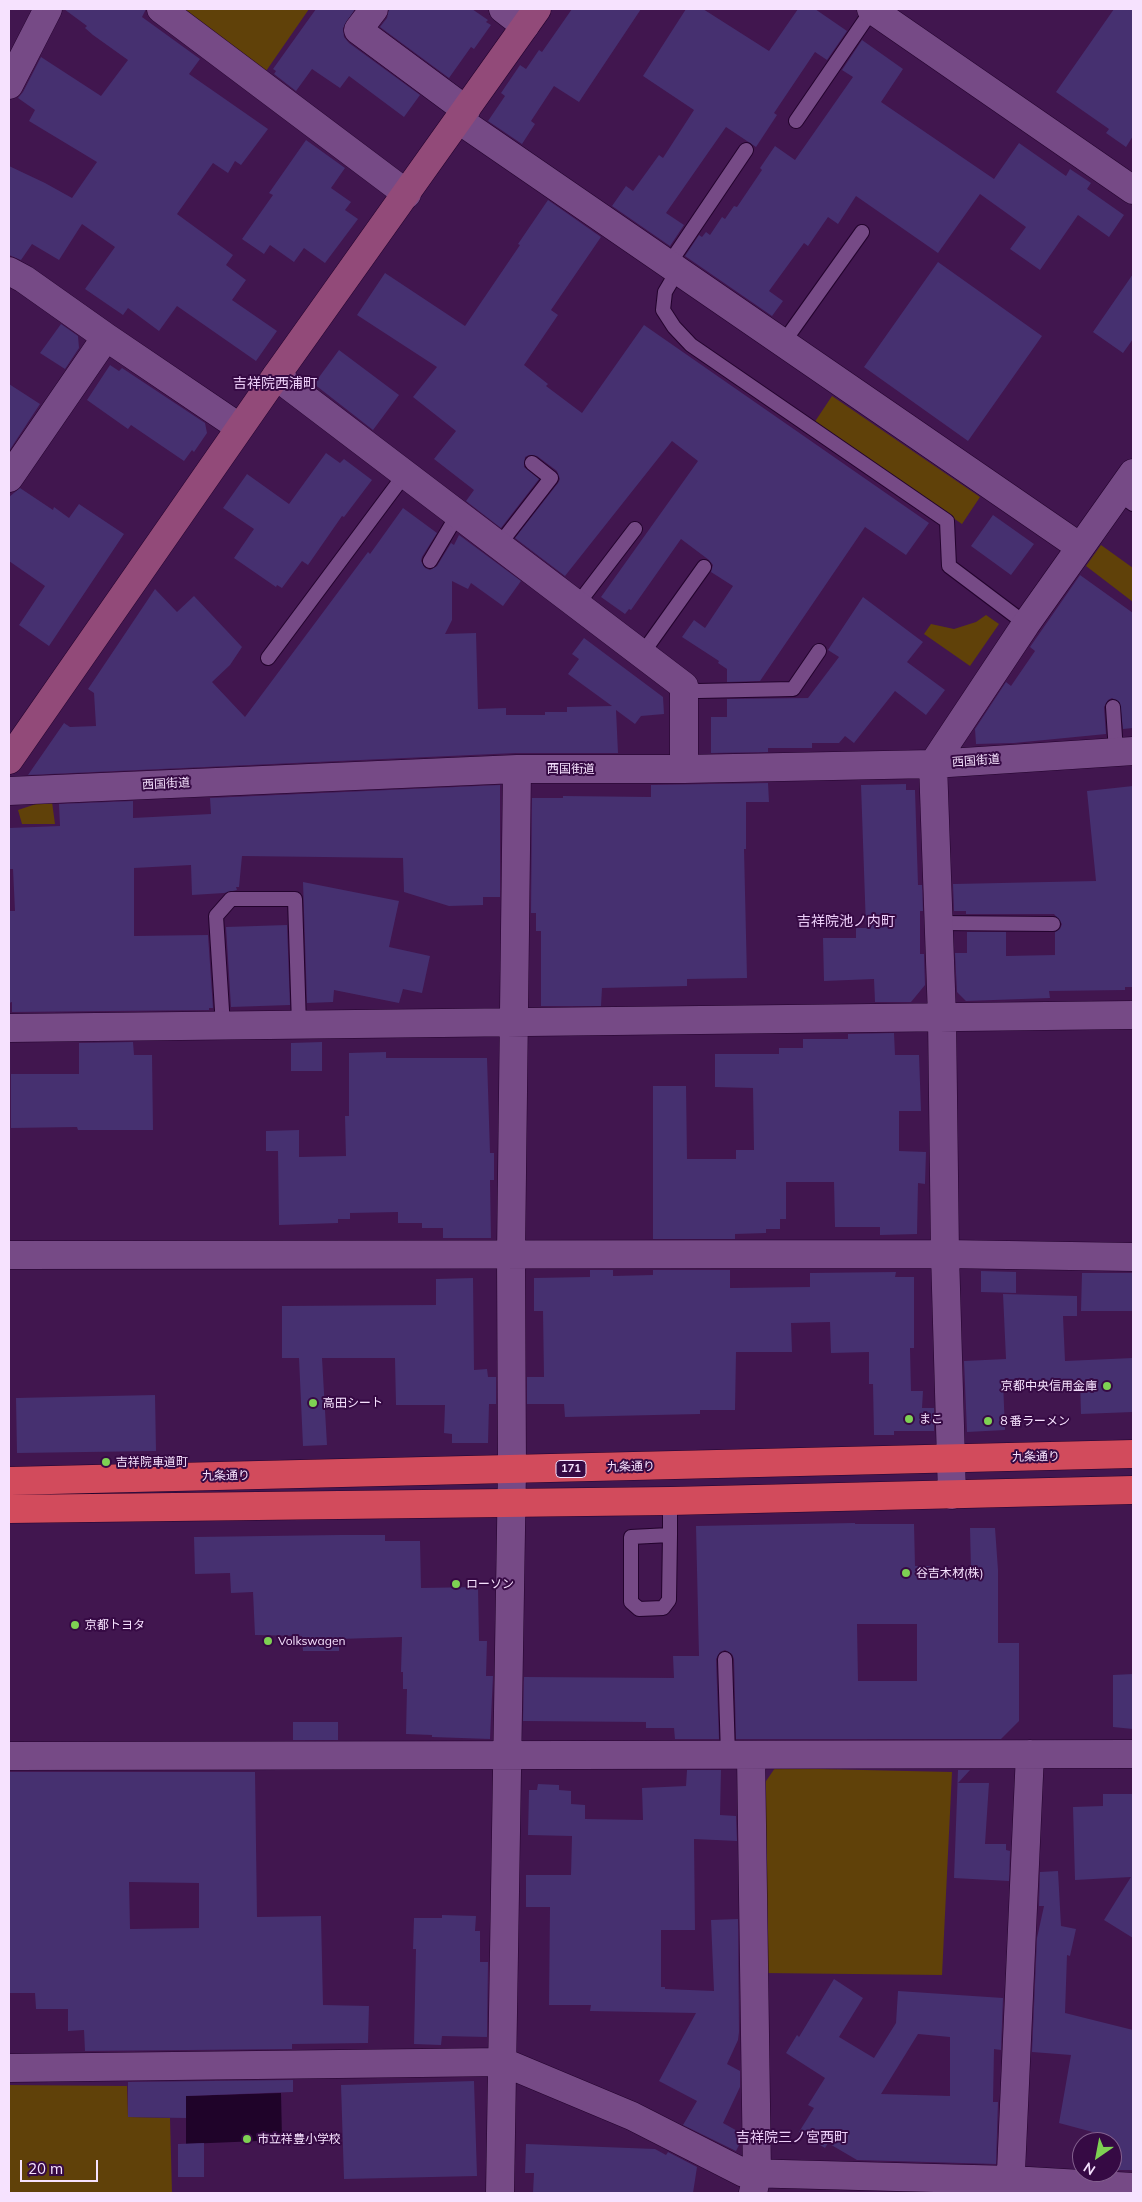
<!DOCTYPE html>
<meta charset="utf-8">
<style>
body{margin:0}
#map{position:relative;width:1142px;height:2202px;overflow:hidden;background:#41164f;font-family:Mulish,sans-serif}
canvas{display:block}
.frame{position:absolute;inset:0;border:10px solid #f6e2fe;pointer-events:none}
.north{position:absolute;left:1072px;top:2132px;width:50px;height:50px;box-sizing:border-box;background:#360a44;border:1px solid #83608e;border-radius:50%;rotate:213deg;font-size:14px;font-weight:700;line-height:20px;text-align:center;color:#f6e2fe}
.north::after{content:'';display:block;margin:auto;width:18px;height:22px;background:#7ed153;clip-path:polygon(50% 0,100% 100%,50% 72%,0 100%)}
.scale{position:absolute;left:20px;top:2160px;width:78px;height:22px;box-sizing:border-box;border:2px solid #f6e2fe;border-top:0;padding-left:6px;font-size:15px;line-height:18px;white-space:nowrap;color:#f6e2fe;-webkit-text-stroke:4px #360a44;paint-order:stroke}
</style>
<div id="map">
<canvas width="1142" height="2202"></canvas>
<div class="frame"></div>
<div class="north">N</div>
<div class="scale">20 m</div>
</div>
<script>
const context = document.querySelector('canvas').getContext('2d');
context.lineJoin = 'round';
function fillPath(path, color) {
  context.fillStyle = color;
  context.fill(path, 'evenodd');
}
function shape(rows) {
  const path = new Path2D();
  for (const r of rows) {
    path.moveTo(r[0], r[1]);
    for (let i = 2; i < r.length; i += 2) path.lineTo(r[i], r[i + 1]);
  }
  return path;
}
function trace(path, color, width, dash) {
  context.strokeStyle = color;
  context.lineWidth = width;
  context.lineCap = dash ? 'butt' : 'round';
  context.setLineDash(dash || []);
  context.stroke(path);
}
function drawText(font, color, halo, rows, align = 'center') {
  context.font = font + ' Mulish,"Noto Sans JP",sans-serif';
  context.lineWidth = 4;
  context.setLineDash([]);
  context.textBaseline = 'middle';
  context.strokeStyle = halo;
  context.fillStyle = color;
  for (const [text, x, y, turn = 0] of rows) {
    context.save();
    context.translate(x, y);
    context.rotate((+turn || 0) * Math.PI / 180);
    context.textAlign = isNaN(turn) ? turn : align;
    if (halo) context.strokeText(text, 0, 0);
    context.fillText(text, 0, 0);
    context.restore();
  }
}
fillPath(shape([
 [182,9,309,9,264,74],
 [832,396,980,497,962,524,814,423],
 [1101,545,1133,568,1133,602,1086,566],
 [986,615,999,624,970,666,924,634,931,624,954,629,976,622],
 [52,802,55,824,22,824,18,810,36,804],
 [775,1768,952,1772,942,1975,763,1973,764,1784],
 [9,2085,127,2086,128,2117,170,2118,172,2193,9,2193]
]), '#604109');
fillPath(shape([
 [281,2093,282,2140,186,2144,186,2096]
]), '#1f0329');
fillPath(shape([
 [64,9,146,9,142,17,200,59,189,74,268,129,241,165,235,161,228,173,213,163,177,214,233,255,226,265,246,280,232,300,277,331,256,361,177,306,159,331,128,308,123,315,85,289,115,247,82,224,59,260,32,244,21,260,9,255,9,166,45,183,72,198,97,162,29,121,35,110,18,98,23,92,41,57,101,96,128,60,93,35,85,28,87,26],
 [316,9,355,9,343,28,344,37,349,43,420,95,404,117,349,76,340,88,312,69,296,91,274,74,276,71,273,69],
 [389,9,472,9,488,20,486,22,491,25,474,49,471,47,449,78,380,27,387,18],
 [572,9,641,9,579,102,554,86,531,121,535,124,522,144,488,121,505,96,501,93,520,65,526,69,539,50,542,52],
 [686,9,703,9,769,51,798,9,815,9,847,31,827,60,815,52,774,113,777,115,756,147,726,127,666,213,684,225,670,246,612,206,626,186,633,191,659,155,663,158,694,110,643,76],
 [1114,9,1133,9,1133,136,1126,147,1106,133,1109,129,1056,92],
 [862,40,903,69,881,102,994,179,1019,143,1066,176,1070,169,1091,183,1087,189,1124,215,1109,237,1078,215,1040,270,1010,249,1026,227,980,194,938,253,856,196,838,224,828,217,808,246,804,243,769,291,783,301,772,316,685,256,699,235,702,237,706,232,710,235,722,217,725,219,734,206,737,207,762,170,760,168,775,146,795,160,853,77,842,70],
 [306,140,345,168,331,188,351,202,345,210,358,219,325,263,304,248,294,262,270,245,264,254,242,239,273,195,269,193],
 [548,200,601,237,551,310,558,315,524,365,548,384,546,386,582,413,644,325,929,523,906,555,865,527,760,681,727,682,727,669,718,663,719,661,682,637,694,620,705,628,733,586,711,572,713,565,709,560,681,539,631,610,629,609,625,614,601,597,698,461,672,441,565,576,515,538,558,483,560,479,557,471,537,456,529,455,525,457,524,467,539,479,501,528,466,501,474,490,434,459,456,431,413,397,437,367,357,315,385,273,465,326,520,245,518,244],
 [938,262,1042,336,968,441,864,367],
 [1133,274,1133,339,1123,353,1093,332],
 [61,324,78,336,79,348,65,369,40,353],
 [339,350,399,395,373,430,314,384],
 [110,365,119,371,122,368,205,423,207,433,194,452,192,450,184,461,131,425,128,429,87,400],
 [9,384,40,404,9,451],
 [326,453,340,463,344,459,372,480,344,517,342,516,308,565,302,561,282,588,277,585,276,587,234,558,254,529,223,508,247,474,289,504],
 [20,488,53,510,54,507,69,518,79,504,124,534,49,646,19,625,45,586,9,561,9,497],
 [403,508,437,533,422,557,421,561,425,568,430,570,437,566,451,543,454,545,459,535,521,581,503,606,471,583,468,589,452,581,452,620,445,634,476,633,478,709,506,708,506,715,545,715,545,712,567,712,567,707,612,706,568,674,579,659,572,654,584,638,663,697,664,714,641,716,635,724,616,710,618,753,516,753,28,775,64,723,70,727,96,726,94,693,88,689,155,589,177,612,194,596,242,647,230,665,212,682,245,717,368,552,370,554],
 [993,515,1034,544,1011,575,971,546],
 [1080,575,1133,613,1133,728,1123,729,1120,703,1112,698,1108,700,1104,707,1106,734,1014,743,976,744,975,729,1006,682,1011,686,1035,651,1030,647],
 [863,597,923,642,907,662,945,690,926,715,895,691,854,743,845,736,839,743,812,743,812,748,768,748,768,752,711,753,711,717,727,717,727,699,808,698,839,657,828,650],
 [768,783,769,802,746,802,746,849,744,849,747,978,687,979,687,986,602,988,601,1006,541,1006,541,931,536,931,536,913,531,913,532,798,563,798,563,796,651,797,651,785],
 [906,784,906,790,915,790,918,885,922,885,923,911,920,911,920,954,924,954,925,985,911,1002,875,1002,874,979,824,981,823,938,856,938,856,928,866,928,861,785],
 [500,785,500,897,483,897,483,905,449,906,404,892,403,858,242,856,239,887,236,887,237,890,224,893,192,895,191,865,134,868,134,936,208,935,213,1008,209,1008,209,1010,12,1012,12,1002,9,1003,9,911,15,911,13,869,9,869,9,828,60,826,59,804,133,801,133,818,211,814,210,798],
 [1133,786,1133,987,1125,987,1125,990,1049,991,1050,998,966,1001,957,992,955,953,967,953,967,932,1006,932,1006,956,1055,955,1055,932,1060,929,1062,924,1054,914,966,914,966,911,954,911,953,884,1096,881,1087,791],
 [303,882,399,901,389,947,430,956,422,993,403,989,399,1003,334,990,333,1002,307,1003],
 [287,925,290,1005,231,1007,226,927],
 [894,1033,895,1055,919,1055,921,1111,899,1111,899,1151,926,1152,925,1184,918,1183,917,1234,880,1235,880,1227,835,1227,834,1182,786,1182,786,1219,780,1219,780,1229,766,1229,766,1233,735,1234,735,1239,653,1239,653,1086,686,1086,687,1159,736,1159,736,1150,754,1150,753,1088,715,1087,715,1054,779,1054,779,1048,803,1048,803,1039,848,1039,848,1034],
 [133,1042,134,1055,152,1055,153,1130,78,1130,77,1127,11,1128,11,1074,79,1074,79,1043],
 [322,1042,322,1071,291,1071,291,1043],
 [386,1052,386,1058,487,1058,490,1153,494,1153,494,1180,490,1180,491,1238,443,1238,443,1228,422,1228,422,1223,398,1223,398,1212,350,1213,350,1219,338,1219,338,1223,279,1225,278,1151,266,1151,266,1131,299,1130,299,1157,346,1156,345,1116,349,1116,349,1053],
 [590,1270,613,1270,613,1276,653,1275,653,1270,730,1270,730,1288,810,1287,810,1273,896,1272,895,1277,914,1277,914,1348,910,1348,911,1391,923,1391,922,1408,934,1408,934,1431,894,1431,894,1435,874,1435,873,1384,869,1384,869,1352,831,1353,830,1322,791,1323,792,1352,736,1352,735,1410,700,1410,700,1414,565,1417,564,1404,527,1404,527,1377,544,1377,543,1311,534,1311,534,1278,590,1277],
 [981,1271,1016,1272,1016,1293,981,1292],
 [1082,1273,1133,1273,1133,1311,1081,1311],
 [473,1278,474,1370,487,1369,488,1377,496,1377,496,1404,489,1404,488,1443,452,1443,452,1434,444,1433,445,1405,396,1405,395,1358,322,1358,327,1445,303,1446,299,1358,282,1358,282,1306,436,1305,436,1279],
 [1003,1294,1077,1296,1077,1316,1063,1316,1065,1361,1133,1358,1133,1412,1081,1414,1080,1380,1003,1382,1005,1430,967,1432,964,1361,1006,1359],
 [155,1395,156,1451,17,1453,16,1398],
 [855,1523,855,1524,914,1524,915,1566,930,1566,930,1571,971,1570,970,1528,995,1528,998,1570,998,1643,1019,1643,1019,1721,1001,1739,736,1739,734,1659,732,1654,725,1650,720,1652,716,1659,719,1739,675,1739,674,1728,646,1728,646,1722,523,1721,524,1677,674,1678,673,1656,699,1656,696,1526],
 [857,1624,917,1624,917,1681,858,1681],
 [340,1535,385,1535,385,1541,420,1541,421,1588,478,1587,479,1641,487,1641,486,1676,493,1676,490,1739,432,1737,432,1735,406,1734,407,1689,403,1689,403,1672,401,1672,402,1637,339,1639,339,1651,303,1651,302,1636,255,1635,253,1592,231,1593,230,1573,195,1574,194,1537],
 [1133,1674,1133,1729,1113,1727,1113,1675],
 [293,1722,338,1722,338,1740,293,1740],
 [687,1770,721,1770,720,1815,736,1816,737,1841,694,1839,695,1930,661,1930,661,1987,665,1987,665,1989,714,1991,711,1920,738,1919,739,2032,738,2040,727,2064,740,2071,740,2087,723,2123,741,2133,741,2141,736,2151,683,2125,697,2101,659,2081,696,2013,590,2011,591,2005,549,2005,550,1907,526,1907,526,1875,571,1875,572,1836,528,1835,529,1790,537,1790,538,1784,559,1785,559,1790,571,1791,571,1804,585,1805,585,1819,643,1820,642,1788,686,1786],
 [958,1770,970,1770,958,1783,989,1783,985,1844,1006,1844,1006,1850,1010,1851,1009,1881,954,1878],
 [9,1772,255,1772,257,1917,321,1916,323,2005,369,2006,368,2043,292,2044,292,2049,85,2051,84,2030,68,2031,68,2009,36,2009,35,1993,9,1993],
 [129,1882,199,1883,199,1928,130,1929],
 [1103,1794,1133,1794,1133,1938,1104,1920,1131,1877,1075,1880,1073,1807,1103,1806],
 [1058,1871,1061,1926,1076,1929,1070,1956,1067,1955,1065,2013,1133,2030,1133,2170,1112,2170,1112,2142,1100,2142,1100,2134,1059,2123,1071,2055,1032,2052,1037,1938,1044,1906,1039,1906,1040,1872],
 [442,1915,476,1916,475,1931,480,1931,480,1962,488,1962,487,2037,442,2036,441,2045,414,2044,416,1949,413,1949,414,1918,442,1918],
 [834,1979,863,1998,839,2037,874,2058,896,2023,898,1991,1003,1998,1001,2050,994,2049,993,2102,998,2102,996,2164,857,2160,828,2143,825,2148,799,2132,814,2108,808,2105,825,2078,786,2053,797,2035,799,2037],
 [918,2034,950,2037,950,2096,881,2094],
 [293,2080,293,2092,186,2096,186,2118,128,2117,128,2082],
 [474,2081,477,2176,344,2179,341,2085],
 [204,2143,204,2177,178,2177,178,2144],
 [526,2144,655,2149,666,2155,668,2152,697,2167,693,2193,533,2193,534,2173,525,2173]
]), '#463070');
const lane = shape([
 [796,121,872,10],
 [669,264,746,150],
 [678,270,665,292,663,310,674,327,691,345,947,521,949,566,1026,624],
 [783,343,862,232],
 [1119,494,1133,504],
 [499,545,551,478,532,463],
 [430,561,458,514],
 [577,605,635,529],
 [642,654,704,567],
 [268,658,405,474],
 [684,686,698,691,793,689,819,651],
 [1113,707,1116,752],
 [939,923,1053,924],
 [223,1026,216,916,231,899,295,899,299,1025],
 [670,1501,670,1535,669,1600,663,1608,639,1609,631,1602,631,1537,670,1535],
 [725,1659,728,1755]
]);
const street = shape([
 [161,9,407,194],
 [374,9,358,30,466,110],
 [503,9,525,26],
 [871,9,1133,190],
 [9,85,48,9],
 [459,120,1080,547],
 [9,271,24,279,106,337,239,427],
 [276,376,684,686,684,769],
 [9,478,106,337],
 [9,791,517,769,684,769,933,764,1133,751],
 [9,1028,1133,1015],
 [9,1255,945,1254,1133,1257],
 [952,1495,945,1254,942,1017,933,764,1026,624,1133,473],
 [751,1755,757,2174,753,2193],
 [9,1756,1133,1754],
 [9,2068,503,2062,632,2116,744,2173,1011,2180,1133,2187],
 [500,2193,512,1470,511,1254,517,769],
 [1010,2193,1030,1754]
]);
const secondary = shape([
 [9,760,276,376,537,9]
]);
const highway = shape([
 [9,1481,1133,1454],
 [9,1509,670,1501,1133,1490]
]);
trace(lane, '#23032d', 16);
trace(street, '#23032d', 29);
trace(secondary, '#23032d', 29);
trace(highway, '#23032d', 29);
trace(lane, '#764a86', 14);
trace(street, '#764a86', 28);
trace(secondary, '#924a79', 28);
trace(highway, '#d24b5c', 28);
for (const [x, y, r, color] of [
 [1107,1386,5,"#7ed153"],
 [313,1403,5,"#7ed153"],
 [909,1419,5,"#7ed153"],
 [988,1421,5,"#7ed153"],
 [106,1462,5,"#7ed153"],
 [906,1573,5,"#7ed153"],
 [456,1584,5,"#7ed153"],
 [75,1625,5,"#7ed153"],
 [268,1641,5,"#7ed153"],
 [247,2139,5,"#7ed153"]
]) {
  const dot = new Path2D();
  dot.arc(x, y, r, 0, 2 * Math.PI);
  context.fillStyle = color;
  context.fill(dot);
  trace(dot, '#360a44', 2);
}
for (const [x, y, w] of [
 [571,1469,30]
]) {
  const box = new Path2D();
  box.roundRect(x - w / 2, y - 8.5, w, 17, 4);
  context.fillStyle = '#360a44';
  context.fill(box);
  trace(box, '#f6e2fe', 1);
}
drawText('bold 11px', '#f6e2fe', null, [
 ["171",571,1469]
]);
drawText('12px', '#f6e2fe', '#360a44', [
 ["西国街道",976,761,-4],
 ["西国街道",571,769],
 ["西国街道",166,784,-3],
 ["九条通り",1036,1457,-1],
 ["九条通り",631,1467,-1],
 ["九条通り",226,1476,-1]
]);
drawText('12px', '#f6e2fe', '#360a44', [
 ["京都中央信用金庫",1097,1386,"right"],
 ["高田シート",323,1403],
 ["まこ",919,1419],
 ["８番ラーメン",998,1421],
 ["吉祥院車道町",116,1462],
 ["谷吉木材(株)",916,1573],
 ["ローソン",466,1584],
 ["京都トヨタ",85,1625],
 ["Volkswagen",278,1641],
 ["市立祥豊小学校",257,2139]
], 'left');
drawText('14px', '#eed0fa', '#360a44', [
 ["吉祥院西浦町",275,384],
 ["吉祥院池ノ内町",846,922],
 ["吉祥院三ノ宮西町",792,2138]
]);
</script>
